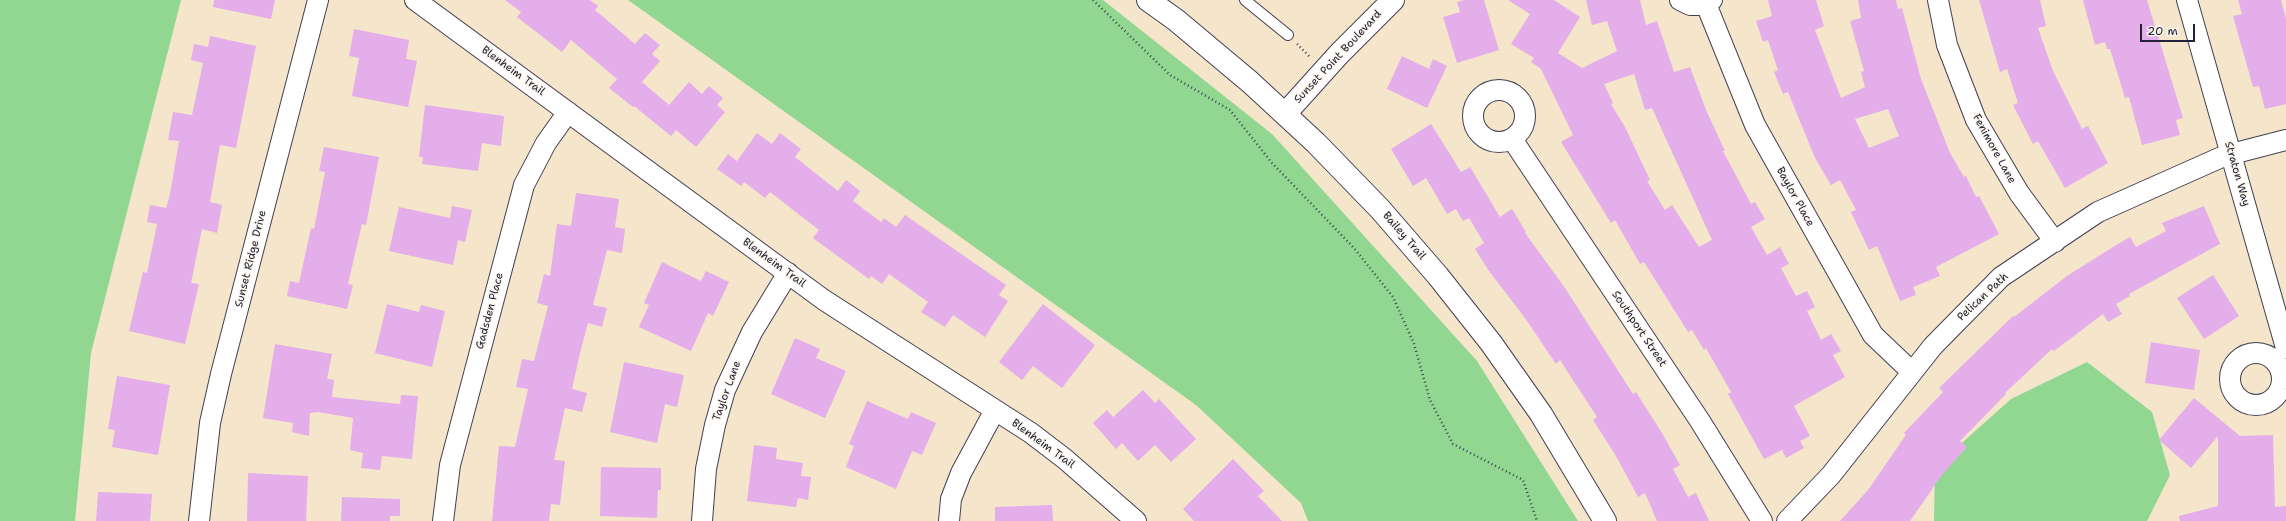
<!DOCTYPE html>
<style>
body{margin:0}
#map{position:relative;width:2286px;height:521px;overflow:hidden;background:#f4e5cb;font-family:"Shantell Sans",sans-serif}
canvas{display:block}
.scale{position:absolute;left:2140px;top:24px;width:55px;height:18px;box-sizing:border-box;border:2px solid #22223b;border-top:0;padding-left:5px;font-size:12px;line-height:14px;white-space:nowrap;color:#22223b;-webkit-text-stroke:3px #fbf7ec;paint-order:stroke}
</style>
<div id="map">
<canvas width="2286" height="521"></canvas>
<div class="scale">20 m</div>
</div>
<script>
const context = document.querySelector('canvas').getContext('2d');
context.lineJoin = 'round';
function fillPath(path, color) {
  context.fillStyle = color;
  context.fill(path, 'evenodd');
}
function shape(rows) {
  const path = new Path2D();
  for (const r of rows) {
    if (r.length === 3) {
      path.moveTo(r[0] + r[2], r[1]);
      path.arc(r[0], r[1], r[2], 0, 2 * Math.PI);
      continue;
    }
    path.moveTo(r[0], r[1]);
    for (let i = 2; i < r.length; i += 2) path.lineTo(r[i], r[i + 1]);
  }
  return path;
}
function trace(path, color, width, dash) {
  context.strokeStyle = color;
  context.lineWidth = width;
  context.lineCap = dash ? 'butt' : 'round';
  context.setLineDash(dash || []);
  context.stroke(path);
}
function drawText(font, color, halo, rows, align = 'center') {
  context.font = font + ' "Shantell Sans",sans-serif';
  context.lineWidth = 3;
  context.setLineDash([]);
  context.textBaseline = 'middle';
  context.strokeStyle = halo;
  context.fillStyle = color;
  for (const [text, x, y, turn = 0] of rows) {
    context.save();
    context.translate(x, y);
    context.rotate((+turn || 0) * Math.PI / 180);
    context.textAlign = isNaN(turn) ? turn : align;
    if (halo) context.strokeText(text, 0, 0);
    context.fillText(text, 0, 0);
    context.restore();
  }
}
fillPath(shape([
 [0,0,181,0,91,353,75,521,0,521],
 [628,0,1103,0,1272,134,1477,361,1578,521,1308,521,1301,503,1196,405],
 [2087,362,2152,412,2170,475,2147,521,1934,521,1935,467,2011,399]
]), '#91d791');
fillPath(shape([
 [214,0,275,0,271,19,213,7],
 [505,0,590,0,598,6,595,10,635,44,645,33,660,45,652,54,660,61,642,82,669,105,689,82,702,94,709,86,723,98,717,105,725,112,696,147,676,130,671,136,634,106,633,107,609,88,617,79,571,40,562,52,517,17,521,12],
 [1465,0,1484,0,1499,50,1457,63,1443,17,1460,12,1457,2],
 [1508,0,1554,0,1580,17,1558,53,1582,68,1617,51,1607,21,1592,25,1586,0,1640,0,1646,25,1657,21,1674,72,1690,67,1706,110,1725,151,1723,151,1751,204,1755,202,1765,219,1751,227,1767,255,1780,247,1789,264,1781,268,1796,296,1807,291,1815,307,1807,311,1821,340,1831,334,1841,351,1833,355,1845,377,1794,406,1810,436,1800,441,1804,448,1786,458,1782,450,1764,459,1728,394,1731,392,1706,348,1704,350,1692,330,1688,332,1644,262,1640,264,1615,220,1611,223,1561,142,1573,135,1541,69,1531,62,1534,58,1511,44,1530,14],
 [1634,74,1645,110,1652,108,1712,240,1699,247,1672,205,1665,210,1647,181,1650,180,1625,127,1611,104,1613,103,1604,84],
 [1768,0,1816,0,1824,26,1815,30,1841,98,1865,87,1861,72,1864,71,1850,21,1861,18,1858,0,1896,0,1898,9,1902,8,1921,79,1950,153,1964,177,1966,176,1976,197,1979,196,1999,234,1936,267,1940,276,1913,287,1916,295,1900,301,1877,246,1869,250,1851,212,1856,210,1840,180,1831,185,1815,158,1788,92,1783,94,1774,72,1778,70,1768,40,1763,42,1756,21,1772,16],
 [1888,109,1899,136,1869,148,1855,119],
 [1979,0,2040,0,2046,26,2038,28,2053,71,2082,129,2088,126,2108,163,2065,188,2038,141,2033,144,2013,105,2018,103,2007,69,2000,72],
 [2083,0,2147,0,2183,118,2176,120,2180,135,2142,145,2129,97,2125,98,2110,49,2107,49,2105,42,2095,45],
 [2238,0,2281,0,2286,18,2286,104,2265,109,2259,86,2253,87,2233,16,2242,14],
 [354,29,409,40,406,59,417,61,408,107,352,96,359,58,349,56],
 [210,36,256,46,236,148,220,145,210,202,222,205,217,233,202,229,191,283,199,284,185,344,129,331,143,272,147,273,157,224,147,222,150,205,166,208,170,194,179,141,168,140,173,112,192,115,203,63,191,60,194,44,208,47],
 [1402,56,1429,69,1433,59,1447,66,1427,108,1387,89],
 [425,105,504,116,501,146,482,143,478,171,422,164,423,157,419,157],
 [1431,124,1461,172,1470,167,1500,217,1512,209,1526,232,1525,233,1565,288,1633,394,1636,392,1662,433,1680,465,1673,469,1688,497,1696,493,1709,521,1657,521,1645,493,1638,497,1616,456,1593,420,1597,417,1560,360,1556,364,1525,318,1489,271,1475,249,1484,243,1469,218,1463,221,1456,209,1447,214,1426,178,1413,186,1391,149],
 [757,133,772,144,780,133,801,149,795,157,838,191,846,180,860,191,853,201,881,222,884,218,896,227,905,215,1006,285,999,295,1008,301,985,337,953,315,945,327,921,312,928,302,889,274,882,284,871,276,869,279,813,238,819,230,770,192,765,198,744,182,741,186,717,169,728,154,737,161],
 [324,147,379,157,366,225,362,224,348,284,353,285,347,309,287,296,290,281,299,283,311,228,314,229,325,172,319,171],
 [576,193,619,199,615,227,625,229,622,253,607,250,593,305,607,308,602,327,588,323,580,353,572,389,587,393,582,412,565,408,554,460,565,461,560,505,551,504,549,521,492,521,499,446,515,447,528,389,516,387,522,359,534,361,548,306,537,303,544,274,550,276,557,224,571,226],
 [452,206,472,210,465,242,458,240,453,265,389,251,399,207,450,218],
 [2204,206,2220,244,2129,294,2130,296,2116,304,2122,314,2108,322,2103,314,2054,351,2052,349,2005,393,2006,394,1960,441,1967,447,1942,475,1910,521,1840,521,1868,490,1906,435,1904,433,1943,392,1939,388,2013,316,2014,317,2067,276,2113,247,2130,237,2136,247,2166,231,2162,223],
 [662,262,701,281,706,271,729,282,713,316,708,313,691,351,639,327,649,305,644,303],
 [2213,275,2239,316,2204,339,2177,298],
 [387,304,419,312,421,305,445,311,432,367,375,353],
 [1043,304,1095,345,1062,388,1033,366,1022,380,999,362],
 [795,338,820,349,816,358,846,371,825,418,771,394],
 [2151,342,2200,350,2194,390,2145,383],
 [275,344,332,354,327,379,334,380,332,397,400,404,401,395,418,396,412,459,382,456,380,470,361,468,363,453,350,450,353,418,318,412,310,413,309,436,292,432,293,423,263,418],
 [624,362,684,375,677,407,665,404,657,443,610,432],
 [117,376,170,385,158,455,112,447,115,430,108,429],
 [1143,390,1155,403,1159,399,1196,439,1171,462,1155,445,1138,461,1122,443,1116,449,1093,423,1107,410,1113,417],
 [2194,398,2240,436,2273,435,2275,507,2286,506,2286,521,2180,521,2179,516,2218,506,2218,436,2191,468,2159,440],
 [867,401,908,419,911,412,936,423,922,455,912,451,896,489,846,467,854,446,849,444],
 [754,445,777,448,776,459,803,463,801,476,811,477,808,500,798,498,796,507,747,501],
 [1233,459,1264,491,1258,496,1282,521,1194,521,1183,509],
 [601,467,661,468,661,490,658,490,657,518,600,516],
 [248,473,308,476,306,521,247,521],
 [98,492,152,494,150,521,96,521],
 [342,497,400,499,400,516,390,516,390,521,341,521],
 [1052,505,1053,521,995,521,995,507]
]), '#e4aeea');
const service = shape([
 [1245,0,1288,35]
]);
const minor = shape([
 [415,0,824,300,1031,433,1065,459,1136,521],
 [1680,0,1690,5,1698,5,1712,0],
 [1938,0,1947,45,1976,120,2019,193,2055,242],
 [2187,0,2286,348],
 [1706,4,1755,125,1873,335,1912,372],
 [1499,116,26],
 [1512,139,1700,421,1762,521],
 [2256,379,26],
 [199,521,210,423,221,374,318,0],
 [443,521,450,465,524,185,546,143,568,112],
 [702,521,706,469,715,425,725,390,752,332,788,273],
 [949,521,951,499,961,473,995,410],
 [1787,521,1831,475,1933,346,2001,277,2098,212,2224,156,2286,140]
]);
const tertiary = shape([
 [1148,0,1176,20,1250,82,1316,143,1380,209,1438,276,1491,343,1541,414,1605,521],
 [1285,114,1339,54,1393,0]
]);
trace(service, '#423f51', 12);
trace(minor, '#423f51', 22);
trace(tertiary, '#423f51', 24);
trace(shape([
 [1093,0,1170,75,1230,110,1272,163,1354,248,1393,297,1414,344,1430,400,1453,444,1523,480,1537,521],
 [1297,44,1310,57]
]), '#423f51', 2.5, [1, 3]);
trace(service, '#fff', 10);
trace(minor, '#fff', 20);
trace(tertiary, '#fff', 22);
drawText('11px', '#22223b', '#fbf7ec', [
 ["Sunset Point Boulevard",1338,57,-47],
 ["Blenheim Trail",513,71,36],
 ["Fenimore Lane",1994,149,61],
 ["Straton Way",2237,174,74],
 ["Baylor Place",1795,197,61],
 ["Bailey Trail",1404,236,49],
 ["Sunset Ridge Drive",251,259,-76],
 ["Blenheim Trail",774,263,36],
 ["Pelican Path",1983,297,-43],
 ["Gadsden Place",490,311,-75],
 ["Southport Street",1639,329,56],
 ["Taylor Lane",727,391,-70],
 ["Blenheim Trail",1043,444,36]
]);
</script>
